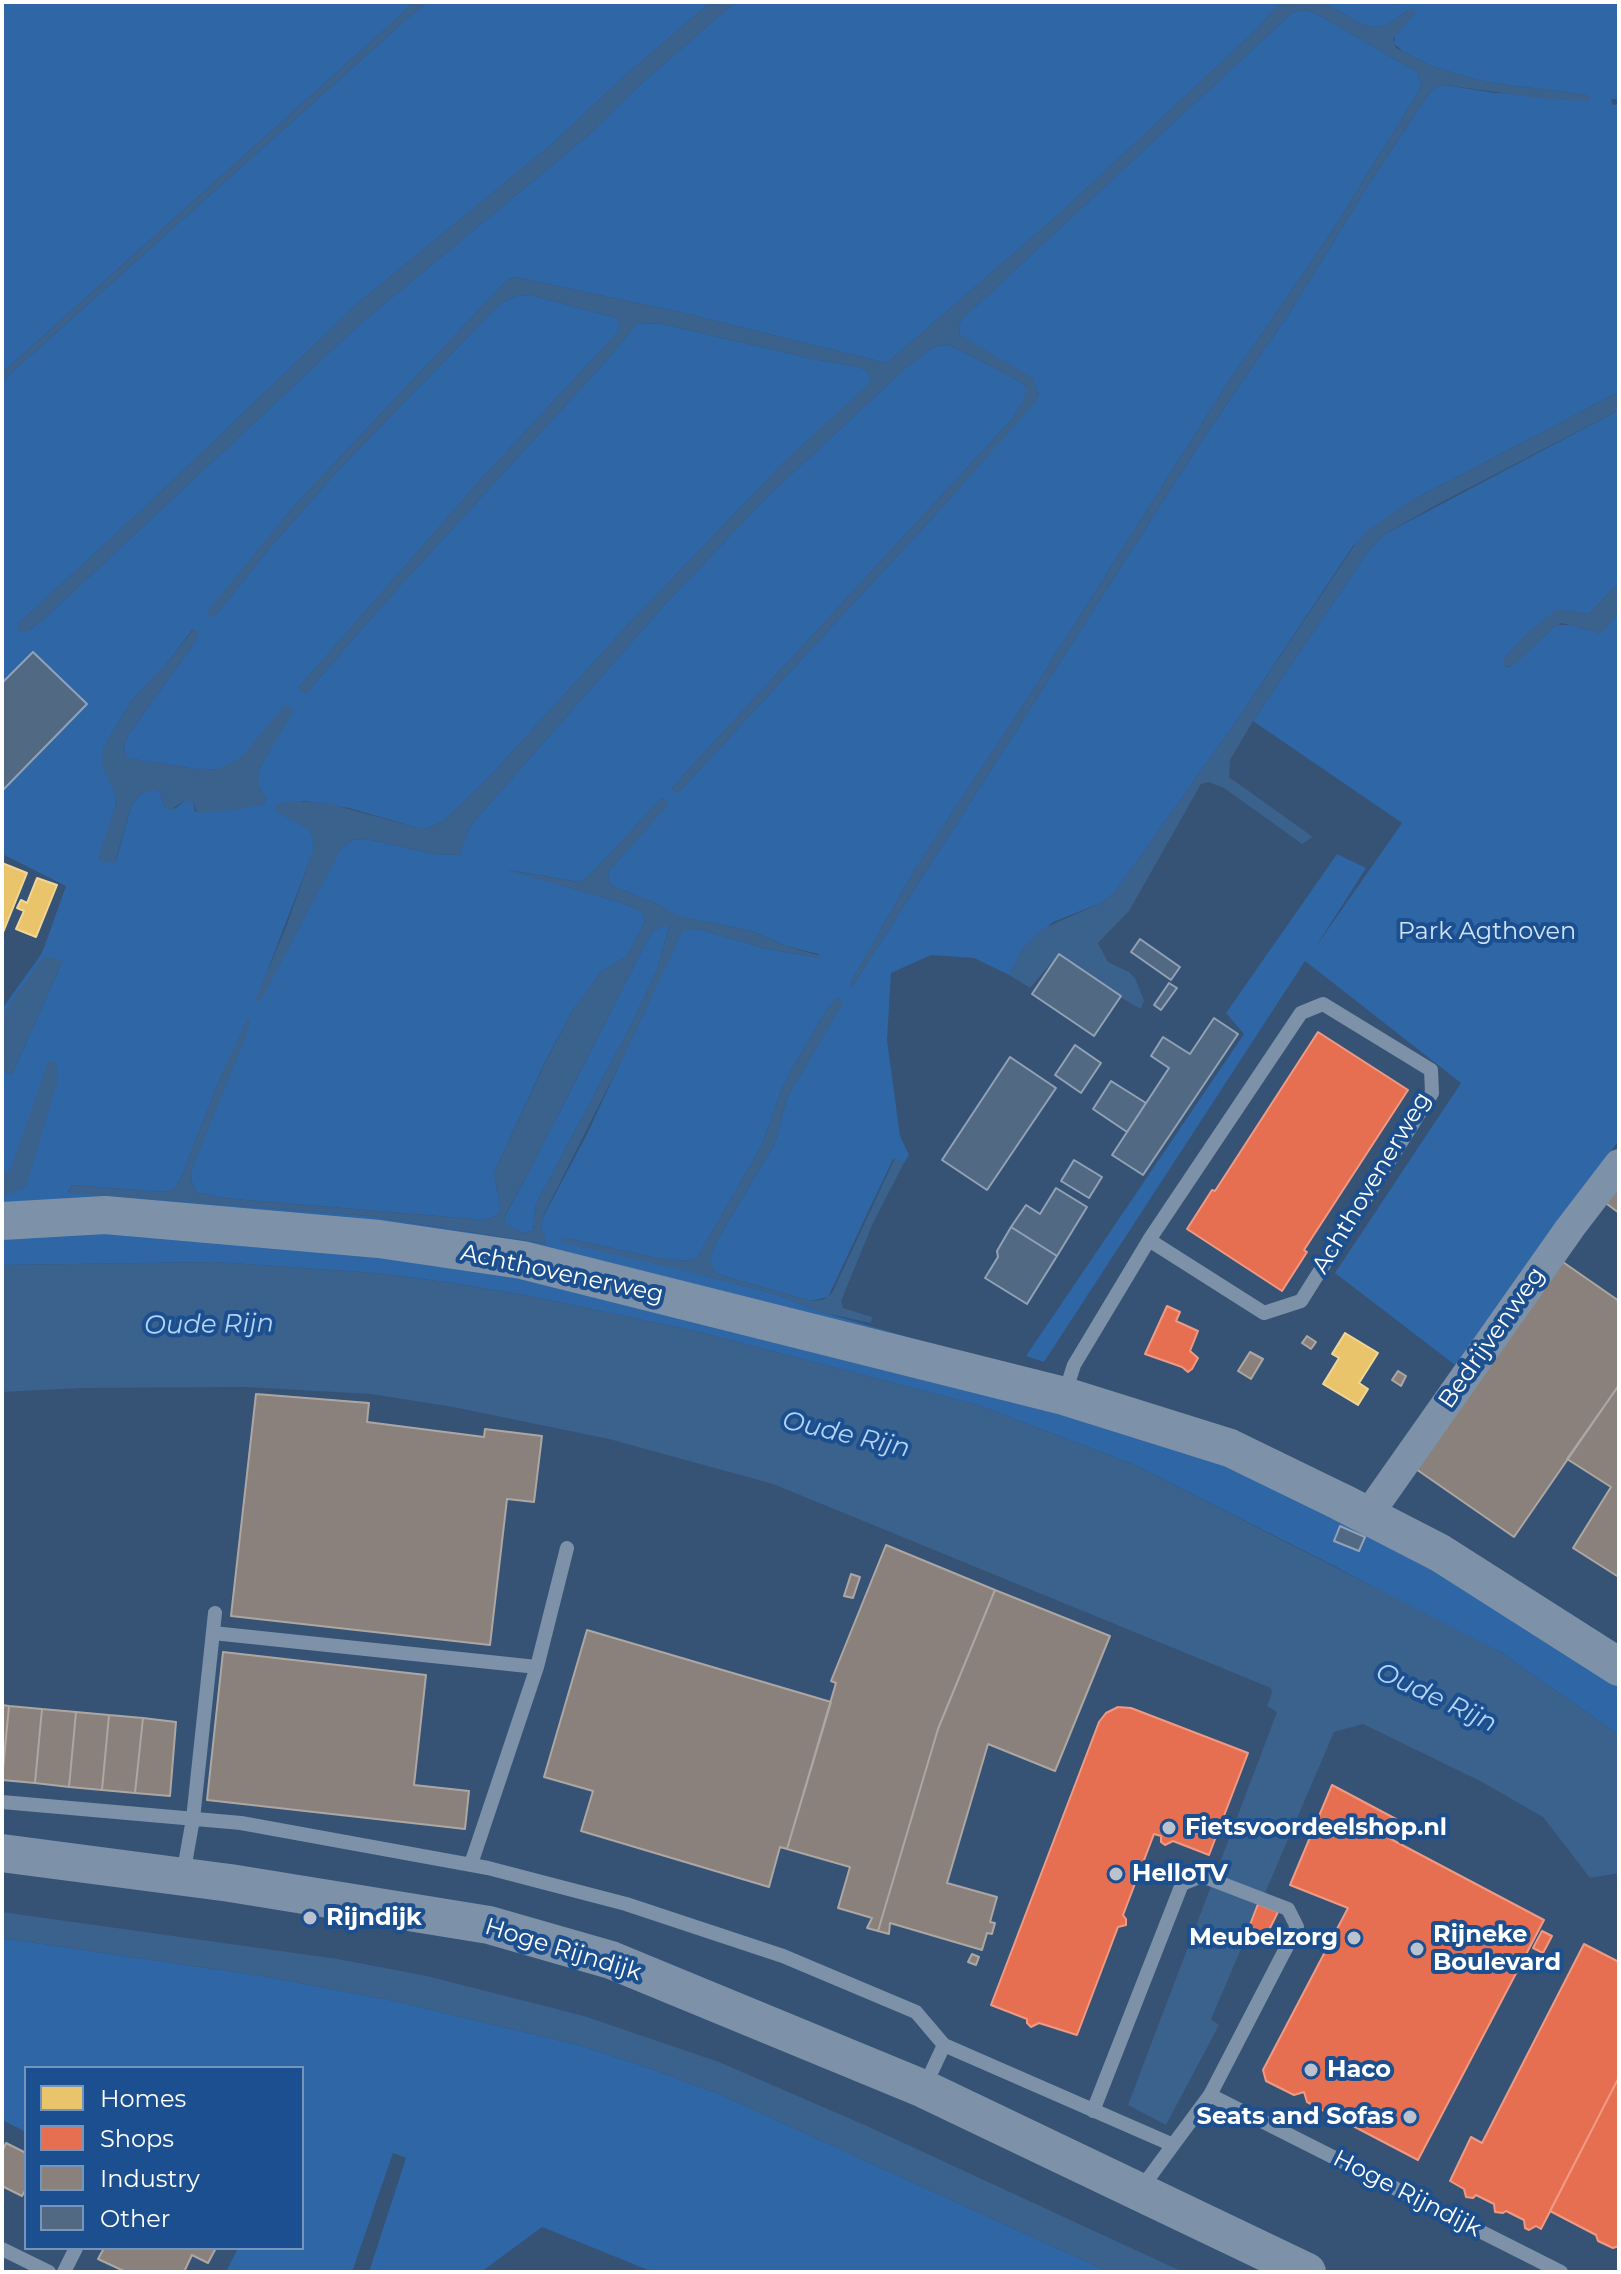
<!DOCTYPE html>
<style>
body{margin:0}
#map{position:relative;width:1621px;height:2274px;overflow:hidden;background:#365274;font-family:Montserrat,sans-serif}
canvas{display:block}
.frame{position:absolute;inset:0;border:4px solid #fff;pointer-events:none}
.legend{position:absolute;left:24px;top:2066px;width:280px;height:184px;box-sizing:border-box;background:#1b4f8f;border:2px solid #7695bc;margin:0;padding:10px 14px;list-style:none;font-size:24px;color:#fff}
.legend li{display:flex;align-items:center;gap:16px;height:40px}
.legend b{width:40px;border:2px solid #7695bc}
</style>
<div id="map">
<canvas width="1621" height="2274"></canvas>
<div class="frame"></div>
<ul class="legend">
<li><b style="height:22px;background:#e9c46a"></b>Homes</li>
<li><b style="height:22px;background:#e76f51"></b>Shops</li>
<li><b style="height:22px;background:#8a817c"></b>Industry</li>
<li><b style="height:22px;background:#526984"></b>Other</li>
</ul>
</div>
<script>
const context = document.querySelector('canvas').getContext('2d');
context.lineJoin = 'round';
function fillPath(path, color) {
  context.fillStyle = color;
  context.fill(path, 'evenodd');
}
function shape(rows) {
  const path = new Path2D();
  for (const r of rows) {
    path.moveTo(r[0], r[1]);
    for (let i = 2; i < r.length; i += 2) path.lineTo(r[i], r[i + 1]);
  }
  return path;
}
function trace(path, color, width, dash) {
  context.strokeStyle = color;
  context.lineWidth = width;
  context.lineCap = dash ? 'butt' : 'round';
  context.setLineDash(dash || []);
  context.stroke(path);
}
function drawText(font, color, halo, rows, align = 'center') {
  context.font = font + ' Montserrat,sans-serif';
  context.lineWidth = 8;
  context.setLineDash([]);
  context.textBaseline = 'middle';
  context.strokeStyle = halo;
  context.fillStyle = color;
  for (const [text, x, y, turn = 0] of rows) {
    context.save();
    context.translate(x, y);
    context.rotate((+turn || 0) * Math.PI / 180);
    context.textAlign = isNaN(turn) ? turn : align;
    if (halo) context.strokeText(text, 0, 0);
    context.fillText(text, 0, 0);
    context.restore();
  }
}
fillPath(shape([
 [2,2,415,2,2,373],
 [426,2,711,2,621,79,551,145,358,303,143,509,21,621,27,631,43,620,360,324,584,139,641,84,735,2,1281,2,1258,28,1058,215,887,363,679,312,515,277,507,280,295,505,207,613,212,617,220,610,267,551,341,467,501,303,519,295,534,296,617,318,620,327,616,334,483,477,300,686,299,689,306,694,379,609,607,360,637,323,663,324,813,359,859,367,868,371,871,383,784,462,625,628,492,774,444,821,427,828,418,828,349,808,303,801,279,813,311,830,314,849,256,1001,342,847,354,840,366,839,435,854,459,855,468,831,477,818,668,601,765,499,909,365,932,348,948,344,1019,381,1026,387,1027,395,1013,418,689,769,672,789,678,793,948,501,1039,393,960,335,959,326,961,320,1293,12,1304,10,1317,14,1417,72,1421,83,1419,91,1329,236,1225,387,1031,693,914,871,850,984,852,987,1201,442,1292,309,1369,184,1428,95,1435,87,1445,85,1495,93,1587,95,1485,82,1434,67,1404,52,1394,44,1395,34,1415,14,1408,10,1386,26,1373,27,1362,24,1322,2,1619,2,1619,99,1611,99,1613,105,1619,104,1619,392,1409,502,1353,546,1242,713,1115,892,1101,903,1053,922,1023,948,1009,975,974,958,931,955,891,973,887,1040,900,1136,909,1155,904,1163,893,1159,828,1297,811,1301,723,1276,715,1272,710,1261,715,1244,775,1143,787,1098,843,1002,837,998,827,1009,794,1065,781,1091,762,1145,697,1258,686,1261,656,1258,562,1237,778,1295,821,1312,1040,1375,1619,1659,1619,1735,1499,1651,1465,1636,1336,1567,1135,1465,978,1405,695,1331,529,1296,446,1282,375,1273,216,1262,2,1265,2,1071,12,1074,63,960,2,1015,2,1009,42,953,66,886,2,854,2,381],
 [193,629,196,641,128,735,124,746,125,753,127,758,202,770,218,769,235,763,293,710,259,769,259,787,267,799,195,812,193,801,184,801,176,808,166,809,160,793,155,788,140,794,131,806,116,861,99,859,115,808,116,795,103,749,131,701,167,663],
 [662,798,668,804,608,872,610,885,657,904,677,916,752,931,786,946,818,954,819,958,763,948,699,929,682,931,587,1134,543,1217,541,1228,545,1244,368,1216,68,1192,72,1185,164,1192,174,1189,181,1178,221,1076,250,1021,191,1171,192,1182,196,1192,223,1198,485,1220,496,1216,501,1209,494,1173,545,1062,573,1010,601,972,626,957,645,922,642,912,623,903,509,870,579,882,589,876],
 [1619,410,1619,583,1589,614,1557,610,1526,635,1504,658,1504,665,1508,667,1557,625,1571,625,1588,630,1619,604,1619,1140,1455,1365,1335,1273,1461,1083,1305,961,1044,1362,1026,1356,1244,1034,1226,1013,1337,854,1366,868,1315,948,1402,823,1253,721,1369,550,1385,534],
 [670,924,657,970,629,1029,536,1204,533,1231,524,1233,506,1225,504,1218,529,1172,647,941,654,930],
 [2,1938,268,1977,399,2002,578,2045,640,2065,719,2094,1109,2272,653,2272,542,2227,481,2272,369,2272,406,2158,393,2153,352,2272,226,2272,238,2248,302,2248,302,2068,26,2068,26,2132,2,2120]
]), '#2f66a5');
fillPath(shape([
 [415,2,426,2,2,381,2,373],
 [711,2,735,2,641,84,584,139,360,324,43,620,27,631,20,632,17,628,21,621,143,509,358,303,551,145,621,79],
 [1281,2,1322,2,1362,24,1373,27,1386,26,1408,10,1413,9,1415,14,1393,39,1396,48,1434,67,1485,82,1587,95,1590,97,1590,101,1547,99,1445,85,1435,87,1428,95,1369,184,1292,309,1201,442,852,987,850,984,914,871,1031,693,1225,387,1329,236,1419,91,1421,83,1417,72,1317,14,1304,10,1293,12,961,320,959,326,960,335,1034,379,1039,398,948,501,678,793,672,789,689,769,1013,418,1026,395,1026,387,1019,381,948,344,932,348,909,365,765,499,668,601,477,818,468,831,460,855,435,854,366,839,354,840,342,847,265,993,260,1001,255,1001,286,927,314,848,311,831,279,813,275,808,277,804,294,801,330,804,418,828,427,828,444,821,492,774,625,628,784,462,871,382,868,371,859,367,813,359,663,324,637,323,607,360,379,609,306,694,299,689,300,686,483,477,616,334,620,327,617,318,534,296,519,295,501,303,341,467,267,551,220,610,212,618,206,613,295,505,507,280,515,277,679,312,887,363,1058,215,1258,28],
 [1619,392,1619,410,1440,503,1385,534,1369,550,1253,721,1230,760,1229,777,1313,837,1302,844,1224,788,1208,782,1201,784,1129,911,1098,943,1108,962,1129,972,1135,978,1144,1000,1141,1009,1120,997,1059,954,1030,988,1009,975,1023,948,1042,929,1101,903,1115,892,1242,713,1354,546,1369,529,1409,502],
 [1619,583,1619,613,1600,635,1594,631,1561,623,1546,634,1512,667,1504,665,1504,658,1526,635,1557,609,1589,614],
 [194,629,199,633,196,641,128,735,124,746,125,753,128,758,202,770,218,769,241,758,284,706,288,706,293,710,292,714,259,769,259,787,267,799,265,804,234,810,197,813,193,801,184,801,170,810,166,809,160,793,155,789,140,794,131,806,115,863,100,861,99,855,115,808,116,795,102,766,103,749,131,701,167,663],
 [662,798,669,804,608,872,610,885,657,904,678,916,752,931,786,946,820,956,819,958,763,948,699,929,682,932,624,1056,543,1216,541,1228,546,1237,546,1244,368,1216,68,1193,72,1185,164,1192,174,1189,181,1178,221,1076,248,1018,250,1020,247,1034,191,1171,192,1182,196,1192,223,1198,485,1220,496,1216,501,1209,494,1173,545,1063,573,1010,601,972,626,957,645,922,642,912,623,903,507,870,579,882,589,876],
 [670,925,657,970,629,1029,536,1204,533,1231,524,1233,507,1225,504,1217,529,1172,647,941,654,930],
 [43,957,63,960,12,1074,2,1071,2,1015],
 [836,998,844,1001,787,1098,775,1143,715,1244,710,1261,715,1272,723,1276,811,1301,823,1300,832,1293,895,1158,904,1163,873,1223,841,1301,843,1308,872,1317,871,1323,820,1312,778,1295,678,1269,561,1242,562,1237,656,1258,686,1261,697,1258,762,1145,781,1091,794,1065,827,1009],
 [48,1062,56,1062,58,1079,26,1187,2,1197,2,1175,11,1169],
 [216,1262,375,1273,446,1282,529,1296,695,1331,978,1405,1135,1465,1499,1651,1619,1735,1619,1873,1590,1878,1543,1817,1482,1782,1363,1724,1334,1732,1211,2019,1219,2025,1166,2125,1128,2105,1277,1712,1267,1706,1272,1693,1271,1688,773,1484,609,1439,453,1407,371,1394,245,1387,82,1388,2,1392,2,1265],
 [2,1912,338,1959,427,1976,584,2016,719,2062,867,2126,1183,2272,1109,2272,719,2094,640,2065,578,2045,399,2002,268,1977,2,1938]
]), '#3b618d');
const homes = shape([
 [2,863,27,873,2,935,2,863],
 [37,878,57,885,36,937,16,929,24,911,17,908,21,900,27,903,37,878],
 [1345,1333,1378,1353,1359,1383,1368,1389,1358,1405,1323,1384,1339,1358,1332,1354,1345,1333]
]);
fillPath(homes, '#e9c46a');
trace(homes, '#f0d697', 2);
const shops = shape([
 [1318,1032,1408,1090,1304,1250,1307,1252,1282,1291,1187,1229,1212,1190,1215,1191,1318,1032],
 [1167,1306,1180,1312,1176,1321,1198,1331,1190,1351,1198,1358,1192,1369,1188,1372,1182,1367,1145,1354,1167,1306],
 [1118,1707,1131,1708,1248,1753,1209,1855,1173,1841,1165,1845,1161,1842,1161,1836,1154,1834,1123,1915,1126,1919,1126,1925,1118,1927,1077,2035,1039,2023,1031,2027,1027,2023,1027,2019,991,2005,1099,1722,1106,1713,1118,1707],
 [1332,1785,1396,1819,1387,1837,1544,1920,1418,2160,1307,2102,1304,2092,1294,2095,1266,2081,1263,2070,1348,1908,1290,1885,1332,1785],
 [1258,1904,1278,1912,1263,1942,1246,1935,1258,1904],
 [1542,1931,1552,1936,1543,1953,1533,1948,1542,1931],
 [1584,1944,1619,1962,1619,2077,1541,2229,1536,2226,1529,2230,1525,2228,1524,2220,1506,2211,1503,2213,1495,2212,1494,2204,1476,2195,1473,2198,1466,2197,1464,2189,1450,2181,1471,2137,1482,2143,1584,1944],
 [1619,2077,1619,2246,1613,2248,1598,2241,1596,2235,1550,2211,1619,2077]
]);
fillPath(shops, '#e76f51');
trace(shops, '#ee9a85', 2);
const industry = shape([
 [1619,1181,1619,1213,1603,1201,1619,1181],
 [1560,1260,1619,1301,1619,1385,1514,1537,1413,1467,1560,1260],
 [1307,1336,1316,1342,1311,1349,1302,1343,1307,1336],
 [1250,1352,1263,1359,1251,1379,1238,1371,1250,1352],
 [1398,1371,1406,1376,1401,1386,1392,1380,1398,1371],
 [1619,1385,1619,1573,1617,1576,1573,1548,1611,1487,1567,1459,1619,1385],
 [256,1394,369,1403,367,1422,484,1437,485,1429,542,1436,534,1502,507,1499,490,1645,231,1616,256,1394],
 [886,1545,995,1590,938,1729,878,1931,867,1928,872,1918,838,1908,850,1867,787,1849,836,1683,831,1681,886,1545],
 [851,1574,860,1577,853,1598,844,1596,851,1574],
 [995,1590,1110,1636,1055,1771,988,1744,947,1883,997,1897,990,1922,995,1923,992,1934,987,1933,982,1950,890,1923,889,1934,878,1931,938,1729,995,1590],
 [587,1630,831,1702,787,1849,780,1847,769,1887,581,1831,593,1791,544,1777,587,1630],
 [223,1652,426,1675,414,1785,469,1791,465,1829,207,1800,223,1652],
 [2,1705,9,1706,2,1779,2,1705],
 [9,1706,42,1709,35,1783,2,1780,9,1706],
 [42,1709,76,1712,69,1787,35,1783,42,1709],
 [76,1712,109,1715,102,1790,69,1787,76,1712],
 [109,1715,143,1718,135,1793,102,1790,109,1715],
 [143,1718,176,1722,170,1796,135,1793,143,1718],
 [972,1954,979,1957,976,1965,968,1962,972,1954],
 [6,2143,26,2153,26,2189,22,2196,2,2186,2,2152,6,2143],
 [104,2248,216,2248,208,2263,192,2255,184,2272,126,2272,98,2259,104,2248]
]);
fillPath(industry, '#8a817c');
trace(industry, '#ada7a3', 2);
const building = shape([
 [33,652,87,704,2,791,2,683,33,652],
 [1140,939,1180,967,1171,980,1131,952,1140,939],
 [1059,954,1121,996,1094,1036,1032,994,1059,954],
 [1169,983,1177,988,1161,1010,1154,1005,1169,983],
 [1214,1018,1238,1034,1143,1175,1112,1155,1169,1068,1151,1056,1163,1037,1190,1054,1214,1018],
 [1075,1045,1101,1063,1081,1093,1055,1075,1075,1045],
 [1010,1057,1056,1088,987,1190,942,1160,1010,1057],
 [1111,1081,1146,1103,1127,1132,1093,1109,1111,1081],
 [1074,1160,1102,1177,1089,1198,1061,1181,1074,1160],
 [1056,1188,1087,1207,1057,1256,1011,1227,1026,1205,1040,1214,1056,1188],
 [1011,1227,1057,1256,1027,1304,985,1278,998,1257,997,1251,1011,1227],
 [1340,1526,1365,1537,1359,1551,1334,1541,1340,1526]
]);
fillPath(building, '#526984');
trace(building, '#92a2b6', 2);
trace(shape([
 [1064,1396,1074,1365,1149,1240,1301,1013,1323,1004,1431,1070,1432,1093,1301,1301,1264,1313,1149,1240],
 [213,1633,537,1667,471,1864],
 [537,1667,567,1548],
 [2,1802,241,1823,488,1868,626,1904,783,1956,916,2012,944,2045,1173,2145,1210,2095,1561,2272],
 [183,1875,193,1819,215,1613],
 [924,2088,944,2045],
 [1093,2111,1182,1884,1202,1876,1288,1909,1297,1927,1210,2095],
 [1140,2190,1173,2145],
 [2,2249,49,2272],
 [64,2272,76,2248]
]), '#7d92a8', 14);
trace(shape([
 [1368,1515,1570,1228,1619,1164]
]), '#7d92a8', 30);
trace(shape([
 [2,1221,105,1215,379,1239,522,1260,1064,1396,1230,1448,1341,1502,1440,1553,1619,1667],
 [2,1853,230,1883,489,1925,611,1960,924,2089,1307,2272]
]), '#7d92a8', 38);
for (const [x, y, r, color] of [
 [1169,1828,8,"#b9c2ce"],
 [1116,1874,8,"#b9c2ce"],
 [310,1918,8,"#b9c2ce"],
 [1354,1938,8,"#b9c2ce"],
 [1417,1949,8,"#b9c2ce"],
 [1311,2070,8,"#b9c2ce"],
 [1410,2117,8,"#b9c2ce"]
]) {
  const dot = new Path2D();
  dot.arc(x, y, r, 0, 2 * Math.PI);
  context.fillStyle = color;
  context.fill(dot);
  trace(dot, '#1b4f8f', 3);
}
drawText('24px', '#cfe3fa', '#1b4f8f', [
 ["Park Agthoven",1487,932]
]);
drawText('24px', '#fff', '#1b4f8f', [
 ["Achthovenerweg",1372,1183,-59],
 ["Achthovenerweg",562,1274,12],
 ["Bedrijvenweg",1492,1338,-55],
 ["Hoge Rijndijk",563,1950,17],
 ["Hoge Rijndijk",1407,2194,27]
]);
drawText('bold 24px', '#fff', '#1b4f8f', [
 ["Fietsvoordeelshop.nl",1185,1828],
 ["HelloTV",1132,1874],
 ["Rijndijk",326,1918],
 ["Rijneke",1433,1935],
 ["Boulevard",1433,1963],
 ["Meubelzorg",1338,1938,"right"],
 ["Haco",1327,2070],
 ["Seats and Sofas",1394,2117,"right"]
], 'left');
drawText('italic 26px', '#b5d3f5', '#1b4f8f', [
 ["Oude Rijn",209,1325,-1],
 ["Oude Rijn",846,1435,13],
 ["Oude Rijn",1436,1698,25]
]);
</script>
